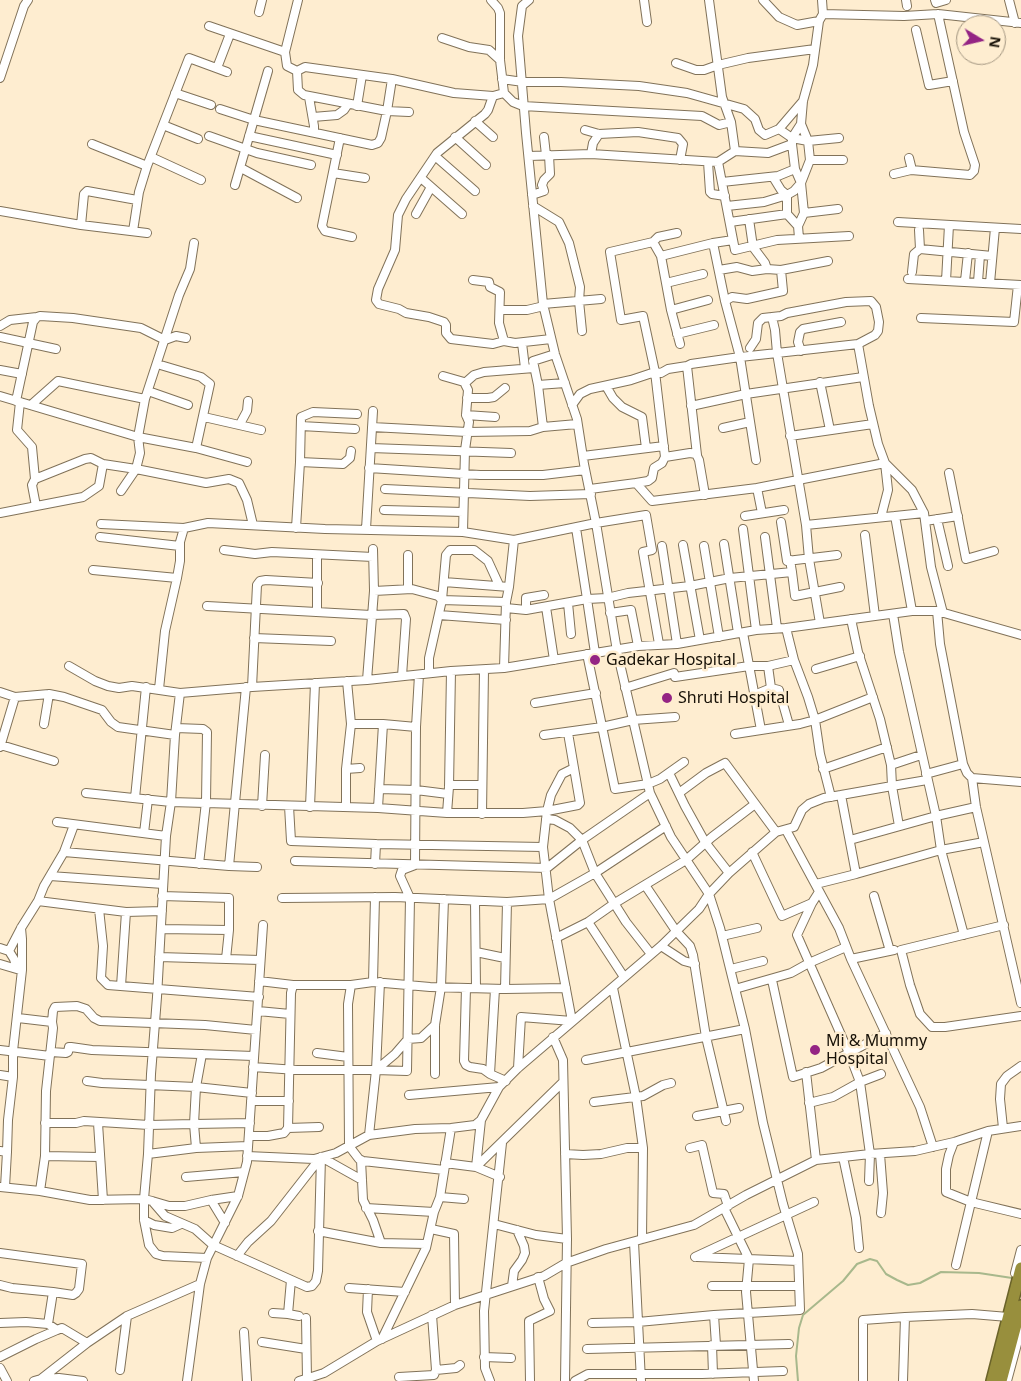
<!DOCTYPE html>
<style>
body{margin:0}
#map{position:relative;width:1021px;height:1381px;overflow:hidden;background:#feedd0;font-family:"Noto Sans",sans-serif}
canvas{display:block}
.north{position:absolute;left:956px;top:15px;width:50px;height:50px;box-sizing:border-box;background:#feedd0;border:1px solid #a29580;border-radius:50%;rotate:99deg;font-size:14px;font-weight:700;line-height:20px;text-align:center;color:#171107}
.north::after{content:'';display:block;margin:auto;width:18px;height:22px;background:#942484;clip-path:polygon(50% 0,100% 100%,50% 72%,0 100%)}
</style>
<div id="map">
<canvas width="1021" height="1381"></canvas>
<div class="north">N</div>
</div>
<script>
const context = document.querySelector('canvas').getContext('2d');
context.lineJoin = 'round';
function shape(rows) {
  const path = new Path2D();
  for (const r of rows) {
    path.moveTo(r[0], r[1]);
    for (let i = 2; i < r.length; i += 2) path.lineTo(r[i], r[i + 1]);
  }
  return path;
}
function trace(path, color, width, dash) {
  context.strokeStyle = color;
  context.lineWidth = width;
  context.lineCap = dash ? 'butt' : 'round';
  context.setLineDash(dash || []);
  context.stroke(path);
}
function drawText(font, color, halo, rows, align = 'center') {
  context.font = font + ' "Noto Sans",sans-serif';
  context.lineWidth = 5;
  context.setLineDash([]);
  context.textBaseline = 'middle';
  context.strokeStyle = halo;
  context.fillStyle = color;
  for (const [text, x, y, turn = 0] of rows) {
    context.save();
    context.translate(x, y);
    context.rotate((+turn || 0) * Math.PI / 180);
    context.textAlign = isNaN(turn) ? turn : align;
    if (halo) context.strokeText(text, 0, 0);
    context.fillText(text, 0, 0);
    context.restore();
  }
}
trace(shape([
 [798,1381,796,1356,799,1328,803,1315,843,1281,857,1264,870,1259,877,1261,886,1274,897,1280,908,1285,920,1283,941,1272,979,1273,1012,1278]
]), '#a8b88c', 2);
const minor = shape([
 [491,0,498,8,500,13,500,60,504,93,513,102,523,106,702,116,719,125,731,122],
 [529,0,522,6,518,36,526,133,543,304,555,354,577,419,584,464,596,523,617,651,650,793,671,837,709,894,720,928,745,1029,763,1123,783,1204,798,1254,800,1310,714,1315,638,1322,592,1323],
 [644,0,647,22],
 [709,0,722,97,731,122,735,151],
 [763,0,779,17,797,25,819,21],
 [822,0,823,14],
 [906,0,907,6],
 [935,0,936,3,946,0],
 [1009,0,1015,23],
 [259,12,262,0],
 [209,26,285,52,298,0],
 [916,30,929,85,953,81],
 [442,38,469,47,489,50,500,60],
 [285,52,287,66,297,71],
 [676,63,696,70,704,70,718,65,748,58,815,49],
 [217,68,230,34],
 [0,78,24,6,28,0],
 [502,79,523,82,561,82,639,86,687,93,744,109,755,119,759,130,765,135,779,129,803,101],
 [175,93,211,105],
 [309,97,314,126,314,132],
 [357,106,362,75],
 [220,109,254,120,372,145,378,143,381,138,387,111,392,79],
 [409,112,387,111,304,95,298,90,297,71,305,67,392,79,454,93,493,96,504,93],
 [313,117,337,115,344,110,348,104],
 [475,121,493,137],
 [163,125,198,139],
 [779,129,792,138,808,141,801,124,803,101,813,65,819,21,823,14,904,16,938,14,1021,23],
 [585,130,599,134,638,132,678,138,683,144,680,160],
 [209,136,257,153,311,165],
 [249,136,337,155],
 [455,137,486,165],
 [544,137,546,155],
 [340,138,322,226,325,231,352,237],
 [92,144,147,166,189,58,227,72],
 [591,154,593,143,599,134],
 [435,156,475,191],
 [529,156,591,154,718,162],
 [151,157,201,180],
 [909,158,912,170],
 [810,160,843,160],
 [708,162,710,192,712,194,725,196],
 [241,168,297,198],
 [795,169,792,144,792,138,801,124],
 [333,173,365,178],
 [894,174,911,170,970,175,974,171,975,165,964,132,938,14],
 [773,177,781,190,787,195],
 [421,178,462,214],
 [722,182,778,176,795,169,801,183,804,213],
 [235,185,268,71],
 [532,195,544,191,542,185,544,180,550,174,549,155],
 [533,206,559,222,569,243,580,287,579,301,582,331],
 [727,206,764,202,787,195],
 [0,211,81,225,147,233],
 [416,214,431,187],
 [730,222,787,214],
 [898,222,1021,229],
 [81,225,84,194,87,191,137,200],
 [798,226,804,213,838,209],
 [919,230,920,249],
 [133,231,139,192,147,166],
 [799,238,798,226,787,214,787,195,794,191,801,183,810,160,808,141,839,138],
 [733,240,735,250,777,240,849,236],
 [653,242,658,237,677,233],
 [194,243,190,269,179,295,145,399,138,437,196,448,247,462],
 [713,243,725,301,740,357,777,353,806,525,809,559,820,623],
 [661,256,713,243,733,240,718,162,735,151,768,153,792,144],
 [719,270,737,267,752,271,767,269],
 [781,270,828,261],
 [912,272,914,254,920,249,992,256],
 [908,279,1021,285],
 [473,280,489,282,490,287,500,292,499,323,504,341,493,344,451,339,446,333,446,325,444,322,429,317,406,313,399,309,379,304,376,300,378,289,395,250,398,215,406,199,437,153,485,114,488,110,493,96],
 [946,281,949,225],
 [965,281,968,253],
 [978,282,980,255],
 [666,283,703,274],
 [990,283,995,228],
 [725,301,732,297,747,299,783,291,781,270,767,269,765,263,753,247,749,219],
 [543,304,601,299],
 [500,310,527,310,544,306],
 [671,310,708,300],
 [772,317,775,330,777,353,858,344,869,406,878,444,885,463,888,490,881,517],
 [921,318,1014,322,1018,285],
 [0,326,10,320,37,317],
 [677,334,714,325],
 [0,337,56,349],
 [504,341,515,343,551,339],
 [522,343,525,368],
 [750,348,756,339,758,323,763,318,781,316,787,313,846,302,871,301,876,307,879,322,878,331,875,335,858,344],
 [801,351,798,342,800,332,803,329,841,322],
 [555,354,533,361,538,385,543,427,577,424],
 [157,364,201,377,210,384,196,448],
 [687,366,668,369,661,373,655,372,665,457,690,453,696,454,699,460,705,495],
 [0,370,22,374],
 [443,376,464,382,468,390,466,415,495,417],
 [820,382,830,430],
 [465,383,474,375,484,372,534,368],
 [538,385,565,383],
 [606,386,613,398,622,407,642,417,646,448],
 [148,391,188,405],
 [0,396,138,437,140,453,136,469,206,483,229,479,239,483,247,500,253,525],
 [467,398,488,398,494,397,505,388],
 [16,401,33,322,37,317,40,316,73,318,141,328,165,340,176,336,186,338],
 [20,402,17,430,32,447,35,479],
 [31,405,58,381,145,399],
 [572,405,580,394,590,389,631,380,655,372,643,316,621,320,610,252,653,242,661,256,671,310,680,344],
 [691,406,746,394,863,377],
 [466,415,469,422,465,450,463,532,514,540,596,523,646,515,652,550,643,552,659,644],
 [204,417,261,430],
 [240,424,247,411,248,401],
 [301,426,355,429],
 [372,427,467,432,530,431,543,427],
 [723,428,750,422],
 [790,436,873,424],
 [371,448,511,453],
 [697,455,687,366,691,364,740,357,756,460],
 [583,456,664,446],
 [300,462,343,464,350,458,351,451],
 [369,468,480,475,543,475,585,470],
 [949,473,966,559,994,551],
 [636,483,648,481,652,478,654,468,662,463,665,457],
 [757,488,762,513],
 [385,489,530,496,591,494],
 [590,489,636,483,652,501,757,488,885,463,912,490,924,513,931,567,943,613],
 [36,506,32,485,35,479,85,459,91,458,103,464],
 [384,510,463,512],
 [0,513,83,497,99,486,103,464,136,469,121,491],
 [745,516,784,510],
 [895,516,924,513],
 [937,519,948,566],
 [925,521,958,516],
 [781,522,787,561,837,555],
 [101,524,184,528],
 [806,525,895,516,912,611],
 [296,528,300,462,301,417,313,412,357,414],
 [576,528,587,599,607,598,628,593,690,586,730,578,792,572,790,560],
 [366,529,373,411],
 [743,529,756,630],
 [865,535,875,616],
 [100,537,180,546],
 [765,537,777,628],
 [724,544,738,633],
 [683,545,700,640],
 [662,546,677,644],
 [704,546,719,637],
 [373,549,374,591],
 [224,550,255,554,272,552,373,557],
 [93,570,177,578],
 [792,572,795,596,840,587],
 [444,582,509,587,506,602,504,668],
 [509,587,514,540],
 [408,589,408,555],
 [568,603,571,634],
 [207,606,371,615,404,614,406,619,402,676],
 [546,607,554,660],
 [506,608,526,610,587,599,595,653],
 [526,610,526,598,544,595],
 [317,611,317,555],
 [937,611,940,644,963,764,967,773,972,778,976,807,1021,1003],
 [610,613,631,610,638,646],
 [439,615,506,620],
 [786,628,794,660,808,697,815,720,820,754,831,797],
 [743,633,761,730],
 [254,638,331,641],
 [587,654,615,789,648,784,660,779,684,762],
 [69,666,95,681,108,686,119,688,132,686,180,693],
 [816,669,860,656],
 [429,673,429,658,442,600,446,555,450,550,474,550,488,561,499,585],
 [367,680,374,591,412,589,438,596,442,600,506,602],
 [252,687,257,585,260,581,266,580,318,583],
 [625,688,674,673,675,677,749,666,768,666,794,660],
 [771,688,779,690,789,725],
 [159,689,165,631,177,578,180,561,180,542,184,528,208,523,325,529,463,532],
 [0,692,15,697,49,694,64,697,102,710,111,722,118,727,175,735],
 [754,695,771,688,768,666],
 [535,703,596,693],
 [44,724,49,694],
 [351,724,383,724,416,727],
 [176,728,203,729,207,732,206,802,199,864],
 [568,733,574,768],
 [735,734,800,724,815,720,873,697],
 [544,735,602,727,633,720,675,717],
 [1,745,54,761],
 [0,747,15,697],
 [891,765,921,755],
 [346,769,360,768],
 [823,769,887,747],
 [669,773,685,806,705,842,729,873],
 [926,774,963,764],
 [972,778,1021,782],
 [449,787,452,785,481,785],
 [379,789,416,790,448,794],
 [86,793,171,802,378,808,447,813,523,813,547,811,551,795,562,774,574,768,580,803,578,805,547,811,543,847,549,899,572,1021,521,1017,518,1068],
 [679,793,706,773,725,763,776,832],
 [841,795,856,874],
 [135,798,146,687],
 [262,806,265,755],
 [289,806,291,841,376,844,375,864],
 [310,807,315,683],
 [346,807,346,769,351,724,347,681],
 [378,808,383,724],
 [447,813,449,787,451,671],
 [482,814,484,670],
 [546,819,555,820,570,828,582,840,595,873,626,922,651,954],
 [57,822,166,836],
 [899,826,892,786,927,780],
 [786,830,839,928,851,959,920,1107,933,1147],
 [144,833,148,799],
 [850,840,936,816,976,807],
 [376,844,543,847],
 [64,852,229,866,246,687],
 [752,852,782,916,812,903],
 [295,861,547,868,582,840,650,793],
 [415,865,402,870,400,876,410,898,407,1071,376,1070,369,1135,415,1129,451,1128,475,1125,481,1120,499,1087,518,1068,661,946,699,909,709,894,729,873,776,832,794,827,802,810,809,804,824,798,892,786,891,765,880,719,858,652,851,619],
 [415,865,416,727,419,675],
 [229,866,257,867],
 [50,876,163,884],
 [816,884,856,874,941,850,936,816,899,652,893,614],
 [645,885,676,931,690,946,693,955,706,1037,726,1121],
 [819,892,812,903,797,935,849,1053,860,1082,870,1154,869,1181],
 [874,896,890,951],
 [282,898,395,897,507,902,549,899,595,873,666,826],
 [38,901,126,912,162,911],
 [475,901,476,988],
 [99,909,103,946,101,978,108,985,259,997],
 [588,922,624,977],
 [1004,925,901,950,910,985,920,1014,932,1027,945,1027,1021,1016],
 [161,929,229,930,229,898,162,896],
 [964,935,941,850,984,842],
 [722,936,757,928],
 [556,938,588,922,615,903,686,860,712,837,755,804],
 [661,946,684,961,695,964],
 [0,948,9,951,14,959,17,969],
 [9,951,21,928,38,901,44,886,64,852,74,825],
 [476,952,505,958],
 [159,957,260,960],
 [226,959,229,930],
 [851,959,894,950],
 [0,964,20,970],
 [731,969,763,961],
 [772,980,793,1077,821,1068,886,1033],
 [259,981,293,985,351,985,373,982,430,987,505,989,566,988],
 [373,982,375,897],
 [351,985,348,1004,349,1146,359,1159,363,1161,444,1170],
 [121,986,126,912],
 [466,988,464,1061,466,1065,470,1067,483,1069,490,1074],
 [613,988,636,1097,643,1148,642,1239],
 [495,989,490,1074,506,1081],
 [505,989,507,902],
 [735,989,791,973,809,963,846,947],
 [258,1011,290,1014],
 [18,1018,52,1022,53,1028,46,1091,45,1156,40,1191],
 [52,1022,53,1011,55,1007,77,1006,86,1009,94,1018,100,1021,205,1025,256,1030],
 [553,1037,563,1060,567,1239,565,1381],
 [0,1050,50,1056],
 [51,1052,66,1053,68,1052,69,1047,71,1047,92,1050,253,1056],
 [317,1053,348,1057],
 [202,1054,196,1087,194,1124,250,1123],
 [586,1060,745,1029],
 [253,1067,297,1070,376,1070,395,1054,408,1039,421,1038,435,1025],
 [376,1070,380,982],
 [806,1072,816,1160],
 [435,1074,435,1025,441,987,444,899],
 [0,1075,13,1077],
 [87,1081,102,1083,196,1087,252,1093],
 [409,1095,499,1087],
 [251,1101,289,1101],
 [594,1102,643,1096,663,1085,671,1083],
 [809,1103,833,1097,860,1082,881,1074],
 [697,1116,739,1108],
 [481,1120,476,1167,500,1177],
 [45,1123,76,1123,84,1121,149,1125,194,1124,196,1148,148,1154],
 [98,1123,103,1200],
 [288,1128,319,1127],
 [1003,1128,1000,1099,1001,1084,1007,1076,1021,1066],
 [988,1131,971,1202,1021,1214],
 [249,1136,268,1136,284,1133,288,1128,291,993,293,985],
 [954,1142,949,1155,946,1169,946,1192,971,1202,956,1265],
 [196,1148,248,1146],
 [690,1148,702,1145,713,1193,724,1194,728,1206],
 [0,1151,7,1152,8,1120,13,1077,13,1051,22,970,22,939,21,928],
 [565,1154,583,1155,601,1154,627,1148,643,1148],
 [880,1154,883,1193,881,1213],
 [45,1156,100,1157],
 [247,1156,314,1159,336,1153,369,1135],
 [321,1157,362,1180],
 [843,1157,856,1218,859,1248],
 [361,1160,363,1200,373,1220,381,1243,426,1244],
 [445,1163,476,1167,563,1082],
 [186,1177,244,1172],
 [0,1187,40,1191,90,1200,144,1199,152,1201,165,1216,195,1229,213,1245,307,1287,312,1286,316,1281,318,1271,321,1157],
 [5,1187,7,1152],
 [440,1197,464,1199],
 [211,1200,225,1223],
 [152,1201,169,1206,185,1206,211,1200,238,1196],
 [366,1208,434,1212],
 [724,1208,749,1259,746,1292,754,1381],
 [144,1220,154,1225,172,1228,181,1224],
 [494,1224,536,1235,567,1239],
 [431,1229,454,1234,455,1305],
 [318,1231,381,1243],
 [634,1242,641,1381],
 [0,1253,82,1264,79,1289,76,1293,73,1295,53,1292,48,1324],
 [237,1256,248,1242,271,1221,321,1157],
 [695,1257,814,1202],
 [697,1257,798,1261],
 [207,1258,163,1256,156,1254,149,1245,144,1220,144,1199,148,1154,151,1074,157,997,166,836,171,802,175,735,180,693,252,687,367,680,451,671,504,668,638,646,677,644,756,630,786,628,912,611,937,611,1021,635],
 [1015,1273,1021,1250],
 [291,1280,288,1314,299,1316],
 [0,1285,12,1288,53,1292],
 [512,1286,514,1271,522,1260,525,1253,524,1246,517,1230],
 [712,1286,799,1286],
 [349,1288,405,1292],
 [368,1289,367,1312,377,1341],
 [273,1313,288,1314],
 [714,1315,716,1345],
 [306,1318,307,1379],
 [0,1323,26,1322,48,1324,57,1330,62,1328,87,1343],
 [244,1332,247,1381],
 [382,1339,426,1248,434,1212,440,1197,451,1128],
 [262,1342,306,1349],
 [712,1345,713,1374],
 [587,1349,789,1344],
 [0,1357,36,1339,57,1330],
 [484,1357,511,1358],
 [0,1368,7,1381],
 [120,1370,127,1316],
 [436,1370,456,1368,460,1365],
 [399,1377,434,1375,436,1370,432,1315],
 [41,1379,87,1343,127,1316,200,1284],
 [34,1381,41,1379,59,1378,83,1381],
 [187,1381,200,1284,207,1258,238,1196,247,1162,263,925],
 [299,1381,324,1373,377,1341,455,1305,544,1276,566,1263,606,1249,694,1225,746,1195,816,1160,870,1154,915,1151,954,1142,988,1131,1021,1126],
 [490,1381,485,1368,484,1311,502,1143],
 [530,1381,529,1321,550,1311,544,1299,538,1277],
 [575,1381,588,1374,702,1374,783,1371],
 [863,1381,863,1320,905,1317],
 [903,1381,905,1317,972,1314,1008,1317],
 [1007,1381,1021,1329]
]);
const highway = shape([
 [992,1381,1021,1268],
 [1001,1381,1021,1306]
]);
trace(minor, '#817259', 10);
trace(highway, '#6b632a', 14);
trace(minor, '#fff', 8);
trace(highway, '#988f3d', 11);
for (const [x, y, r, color] of [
 [595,660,6,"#942484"],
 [667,698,6,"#942484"],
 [815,1050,6,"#942484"]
]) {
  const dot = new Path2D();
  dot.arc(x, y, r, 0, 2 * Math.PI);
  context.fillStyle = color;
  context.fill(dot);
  trace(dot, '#feedd0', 2);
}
drawText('16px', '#171107', '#feedd0', [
 ["Gadekar Hospital",606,660],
 ["Shruti Hospital",678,698],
 ["Mi & Mummy",826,1041],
 ["Hospital",826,1059]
], 'left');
</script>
